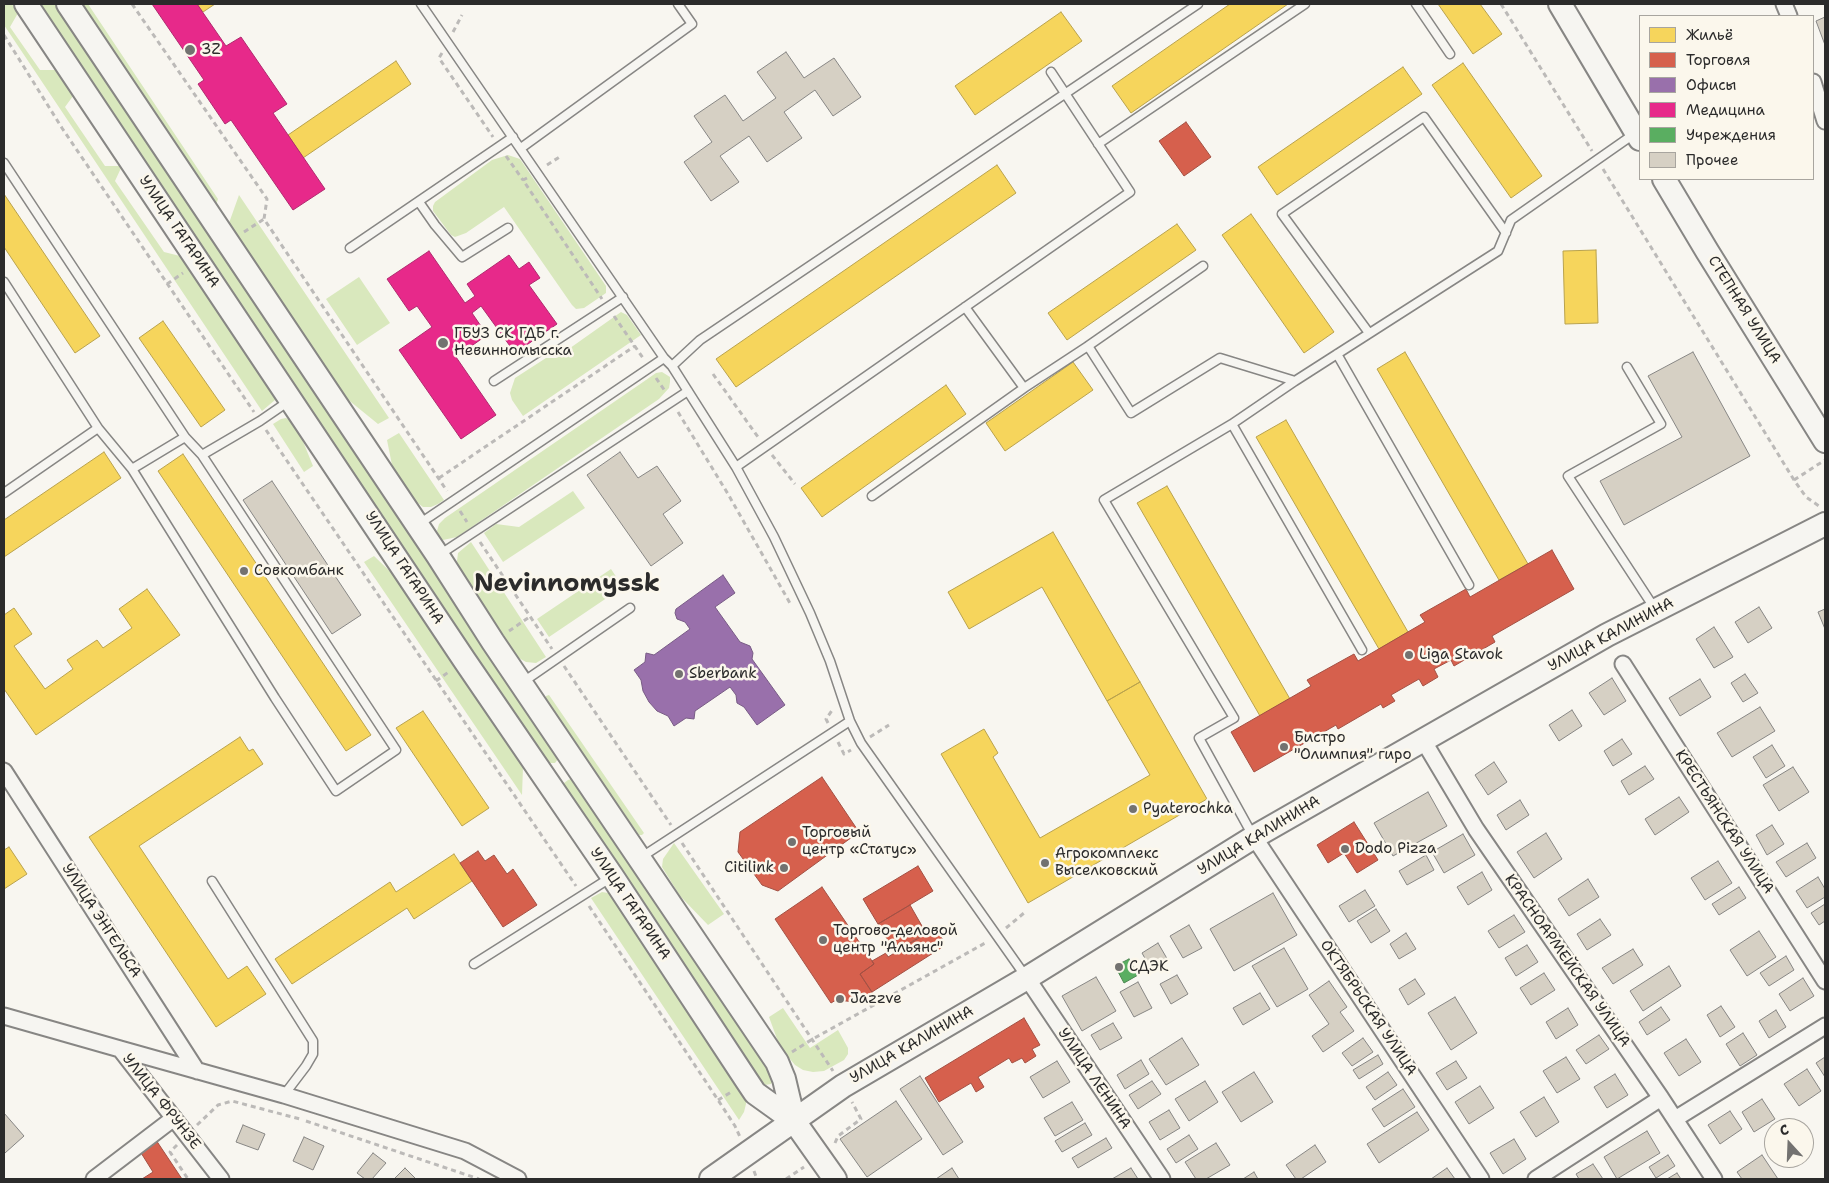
<!DOCTYPE html>
<meta charset="utf-8">
<style>
body{margin:0}
#map{position:relative;width:1829px;height:1183px;overflow:hidden;background:#f8f6f0;font-family:"Shantell Sans",sans-serif}
canvas{display:block}
.frame{position:absolute;inset:0;border:5px solid #2b2b2b;pointer-events:none}
.legend{position:absolute;left:1639px;top:15px;width:175px;height:165px;box-sizing:border-box;background:#fbf7ec;border:1px solid #a8a59f;margin:0;padding:6px 9px;list-style:none;font-size:15px;color:#2b2b2b}
.legend li{display:flex;align-items:center;gap:10px;height:25px}
.legend b{width:25px;border:1px solid #a8a59f}
.north{position:absolute;left:1764px;top:1118px;width:50px;height:50px;box-sizing:border-box;background:#fbf7ec;border:1px solid #a8a59f;border-radius:50%;rotate:340deg;font-size:14px;font-weight:700;line-height:20px;text-align:center;color:#2b2b2b}
.north::after{content:'';display:block;margin:auto;width:18px;height:22px;background:#737270;clip-path:polygon(50% 0,100% 100%,50% 72%,0 100%)}
</style>
<div id="map">
<canvas width="1829" height="1183"></canvas>
<div class="frame"></div>
<ul class="legend">
<li><b style="height:14px;background:#f6d55c"></b>Жильё</li>
<li><b style="height:14px;background:#d6604d"></b>Торговля</li>
<li><b style="height:14px;background:#9970ab"></b>Офисы</li>
<li><b style="height:14px;background:#e7298a"></b>Медицина</li>
<li><b style="height:14px;background:#5aae61"></b>Учреждения</li>
<li><b style="height:14px;background:#d6d0c4"></b>Прочее</li>
</ul>
<div class="north">С</div>
</div>
<script>
const context = document.querySelector('canvas').getContext('2d');
context.lineJoin = 'round';
function fillPath(path, color) {
  context.fillStyle = color;
  context.fill(path, 'evenodd');
}
function shape(rows) {
  const path = new Path2D();
  for (const r of rows) {
    path.moveTo(r[0], r[1]);
    for (let i = 2; i < r.length; i += 2) path.lineTo(r[i], r[i + 1]);
  }
  return path;
}
function trace(path, color, width, dash) {
  context.strokeStyle = color;
  context.lineWidth = width;
  context.lineCap = dash ? 'butt' : 'round';
  context.setLineDash(dash || []);
  context.stroke(path);
}
function drawText(font, color, halo, rows, align = 'center') {
  context.font = font + ' "Shantell Sans",sans-serif';
  context.lineWidth = 5;
  context.setLineDash([]);
  context.textBaseline = 'middle';
  context.strokeStyle = halo;
  context.fillStyle = color;
  for (const [text, x, y, turn = 0] of rows) {
    context.save();
    context.translate(x, y);
    context.rotate((+turn || 0) * Math.PI / 180);
    context.textAlign = isNaN(turn) ? turn : align;
    if (halo) context.strokeText(text, 0, 0);
    context.fillText(text, 0, 0);
    context.restore();
  }
}
fillPath(shape([
 [4,4,12,4,18,13,10,27,40,70,55,70,73,96,65,107,105,166,119,166,121,168,115,181,164,252,180,256,272,389,275,395,275,400,262,411,4,25],
 [37,4,56,4,558,752,558,759,555,763,550,763,545,760],
 [82,4,88,4,218,199,216,205],
 [508,155,520,159,606,286,606,293,584,308,576,309,572,305,504,207,466,233,455,237,451,235,433,211,433,206,435,202,492,160],
 [239,195,389,418,378,424,346,398,229,223],
 [359,277,390,323,357,345,326,299],
 [621,312,627,315,641,335,523,416,512,400,510,393,515,378,546,358,556,358],
 [662,372,670,377,670,382,669,388,659,399,457,537,443,540,439,537,437,531,439,524,445,518,646,380,656,373],
 [286,418,291,421,300,434,313,466,304,472,273,424,281,419],
 [399,433,444,500,438,504,431,507,423,507,415,501,392,465,387,440],
 [573,491,585,508,503,562,484,533,496,524,519,527],
 [471,542,546,657,536,663,526,662,517,657,458,570,457,561,458,553],
 [374,556,404,585,523,767,522,795,364,562],
 [611,569,623,587,549,637,537,619],
 [549,695,644,833,642,835,639,835,545,699,546,696],
 [574,778,773,1073,774,1080,771,1084,765,1085,761,1082,565,788,564,783,568,780],
 [674,843,724,914,708,925,680,896,662,867,663,859],
 [602,892,608,893,614,896,746,1097,746,1104,744,1112,739,1120,591,898],
 [783,1008,810,1048,838,1030,848,1048,848,1054,844,1060,824,1071,813,1072,803,1070,795,1065,780,1047,769,1017]
]), '#d9e8bd');
const homes = shape([
 [197,4,215,4,203,12,197,4],
 [1230,4,1288,4,1131,113,1112,86,1230,4],
 [1438,4,1480,4,1502,34,1473,54,1438,4],
 [1061,12,1082,41,975,115,955,86,1061,12],
 [396,61,411,84,303,158,288,135,396,61],
 [1463,63,1542,176,1511,198,1432,85,1463,63],
 [1403,67,1422,94,1277,195,1258,167,1403,67],
 [997,165,1016,193,736,387,716,359,997,165],
 [4,194,100,336,75,353,4,247,4,194],
 [1251,214,1334,332,1304,353,1222,235,1251,214],
 [1177,224,1196,250,1067,340,1048,313,1177,224],
 [1596,250,1598,323,1565,324,1563,251,1596,250],
 [163,321,225,410,201,427,139,338,163,321],
 [1405,352,1528,564,1499,580,1377,369,1405,352],
 [1073,362,1093,390,1005,451,986,423,1073,362],
 [946,385,966,414,822,517,801,488,946,385],
 [1286,420,1408,632,1379,649,1256,437,1286,420],
 [104,452,121,478,4,557,4,520,104,452],
 [183,454,371,735,346,751,158,471,183,454],
 [1167,486,1290,699,1260,716,1137,503,1167,486],
 [1053,532,1140,682,1107,701,1042,587,969,629,948,592,1053,532],
 [147,589,180,635,36,735,4,689,4,615,14,608,32,634,14,646,45,689,73,669,67,660,97,640,103,648,132,628,119,609,147,589],
 [1140,682,1207,799,1028,903,941,754,984,729,998,753,993,757,1040,838,1150,775,1107,701,1140,682],
 [423,711,489,808,462,826,396,728,423,711],
 [240,737,249,751,253,749,263,764,139,846,228,979,247,966,266,994,216,1027,89,837,240,737],
 [9,847,27,874,4,889,4,850,9,847],
 [454,854,472,881,414,919,407,908,292,984,275,959,390,882,396,892,454,854]
]);
fillPath(homes, '#f6d55c');
trace(homes, '#b9a24d', 1);
const shops = shape([
 [1186,122,1211,157,1184,176,1159,141,1186,122],
 [1552,550,1574,589,1492,636,1495,642,1454,666,1451,660,1434,669,1438,677,1423,686,1419,679,1391,695,1395,701,1383,708,1381,704,1338,729,1336,725,1254,772,1231,732,1311,686,1307,680,1354,654,1358,661,1425,622,1420,615,1466,589,1470,597,1552,550],
 [822,777,859,832,778,891,762,885,738,852,740,832,822,777],
 [1354,822,1378,860,1357,873,1344,853,1328,863,1317,845,1354,822],
 [478,851,485,861,494,855,507,874,513,869,537,905,503,927,460,863,478,851],
 [918,866,933,891,878,924,863,899,918,866],
 [822,887,874,964,860,974,873,994,872,1000,866,1003,836,1000,831,1003,775,919,822,887],
 [910,905,926,933,895,952,878,924,910,905],
 [937,927,943,941,941,948,872,992,860,974,874,964,872,961,886,953,888,957,937,927],
 [1024,1018,1040,1045,1032,1049,1036,1056,1025,1063,1022,1058,1012,1063,1009,1058,978,1077,984,1087,976,1092,971,1083,939,1102,925,1078,1024,1018],
 [154,1137,182,1179,142,1179,153,1172,138,1148,154,1137]
]);
fillPath(shops, '#d6604d');
trace(shops, '#a35043', 1);
const offices = shape([
 [723,575,735,593,715,607,740,642,750,646,753,653,752,659,785,705,757,725,744,707,737,703,736,695,730,687,695,711,694,719,686,718,674,726,668,716,657,711,649,702,643,691,641,680,634,670,645,662,646,653,654,655,690,629,685,622,677,619,675,613,676,609,723,575]
]);
fillPath(offices, '#9970ab');
trace(offices, '#785b85', 1);
const health = shape([
 [152,4,197,4,226,46,241,37,287,104,273,113,325,189,293,210,231,120,225,124,198,84,204,80,152,4],
 [429,251,465,303,475,296,467,284,509,255,519,269,529,262,540,278,529,285,557,324,515,353,481,306,472,313,487,335,456,357,496,415,461,439,399,350,432,327,417,306,409,311,387,279,429,251]
]);
fillPath(health, '#e7298a');
trace(health, '#af2a6e', 1);
const public = shape([
 [1129,959,1138,975,1124,983,1115,966,1129,959]
]);
fillPath(public, '#5aae61');
trace(public, '#4c8751', 1);
const building = shape([
 [1825,17,1825,45,1816,21,1825,17],
 [786,52,804,78,834,58,861,97,833,116,815,90,784,112,802,138,767,162,749,136,720,156,739,182,711,201,684,162,712,142,694,116,725,95,743,121,776,98,757,72,786,52],
 [1693,352,1750,456,1624,525,1600,481,1682,437,1648,376,1693,352],
 [620,452,638,478,657,466,681,501,663,514,683,543,651,566,587,475,620,452],
 [272,481,361,615,332,634,243,500,272,481],
 [1759,607,1772,628,1748,643,1735,622,1759,607],
 [1825,609,1825,629,1818,612,1825,609],
 [1714,627,1733,657,1714,668,1696,639,1714,627],
 [1745,674,1758,693,1743,702,1731,683,1745,674],
 [1612,678,1626,701,1604,715,1589,693,1612,678],
 [1700,679,1711,697,1680,716,1669,698,1700,679],
 [1760,707,1775,731,1732,757,1717,733,1760,707],
 [1572,710,1582,726,1559,741,1549,725,1572,710],
 [1622,739,1632,754,1613,766,1604,751,1622,739],
 [1772,745,1785,766,1766,778,1753,757,1772,745],
 [1494,762,1507,782,1488,795,1475,775,1494,762],
 [1645,766,1654,779,1629,795,1621,781,1645,766],
 [1793,767,1809,792,1779,811,1763,785,1793,767],
 [1428,792,1447,826,1393,856,1374,823,1428,792],
 [1679,797,1689,812,1655,835,1645,819,1679,797],
 [1520,800,1529,815,1506,830,1497,815,1520,800],
 [1772,825,1784,844,1767,855,1756,835,1772,825],
 [1546,833,1562,859,1534,878,1517,852,1546,833],
 [1463,834,1475,855,1444,873,1432,852,1463,834],
 [1807,843,1816,858,1786,877,1776,862,1807,843],
 [1426,855,1434,870,1407,885,1399,871,1426,855],
 [1718,861,1732,883,1705,900,1691,878,1718,861],
 [1482,872,1492,890,1468,905,1457,887,1482,872],
 [1818,877,1825,889,1825,897,1807,908,1796,891,1818,877],
 [1588,879,1599,897,1569,916,1558,899,1588,879],
 [1739,887,1746,898,1719,915,1712,904,1739,887],
 [1365,890,1375,906,1349,922,1339,906,1365,890],
 [1273,893,1297,935,1234,971,1210,929,1273,893],
 [1825,904,1825,921,1819,925,1811,913,1825,904],
 [1376,909,1390,931,1371,943,1357,921,1376,909],
 [1514,915,1525,932,1499,948,1488,931,1514,915],
 [1600,919,1611,935,1587,950,1577,934,1600,919],
 [1189,925,1202,948,1183,958,1170,936,1189,925],
 [1759,931,1776,957,1747,976,1730,950,1759,931],
 [1406,933,1416,949,1399,959,1390,944,1406,933],
 [1158,943,1169,962,1152,971,1142,953,1158,943],
 [1527,945,1538,962,1516,976,1505,958,1527,945],
 [1284,948,1308,989,1277,1007,1252,966,1284,948],
 [1633,949,1643,965,1613,984,1602,968,1633,949],
 [1786,956,1794,970,1769,986,1760,973,1786,956],
 [1669,966,1681,986,1643,1011,1630,991,1669,966],
 [1544,973,1555,990,1531,1005,1520,988,1544,973],
 [1177,975,1188,994,1171,1004,1160,984,1177,975],
 [1096,977,1116,1011,1082,1031,1062,996,1096,977],
 [1803,978,1814,996,1790,1011,1779,994,1803,978],
 [1415,979,1425,994,1408,1005,1399,989,1415,979],
 [1329,981,1347,1007,1340,1012,1354,1031,1323,1052,1312,1036,1329,1024,1309,995,1329,981],
 [1138,982,1152,1008,1134,1017,1120,992,1138,982],
 [1260,993,1270,1009,1243,1025,1233,1008,1260,993],
 [1455,997,1477,1033,1451,1050,1428,1013,1455,997],
 [1721,1006,1735,1027,1720,1037,1707,1015,1721,1006],
 [1661,1007,1670,1020,1647,1035,1639,1022,1661,1007],
 [1568,1008,1578,1025,1556,1039,1546,1022,1568,1008],
 [1776,1010,1786,1027,1769,1038,1759,1021,1776,1010],
 [1113,1023,1122,1038,1100,1050,1091,1035,1113,1023],
 [1743,1033,1757,1055,1740,1066,1726,1044,1743,1033],
 [1599,1035,1609,1049,1586,1064,1576,1050,1599,1035],
 [1182,1038,1199,1065,1166,1085,1149,1059,1182,1038],
 [1363,1038,1373,1052,1352,1066,1342,1053,1363,1038],
 [1686,1039,1701,1062,1679,1076,1664,1053,1686,1039],
 [1378,1055,1383,1064,1359,1079,1353,1070,1378,1055],
 [1566,1057,1580,1079,1557,1093,1543,1071,1566,1057],
 [1825,1057,1825,1077,1816,1063,1825,1057],
 [1141,1060,1149,1074,1125,1089,1117,1075,1141,1060],
 [1057,1061,1070,1082,1043,1098,1030,1077,1057,1061],
 [1456,1061,1467,1078,1447,1090,1436,1073,1456,1061],
 [1807,1069,1821,1091,1799,1106,1784,1084,1807,1069],
 [1254,1072,1273,1102,1241,1122,1222,1092,1254,1072],
 [1388,1072,1397,1085,1375,1100,1366,1087,1388,1072],
 [1615,1074,1628,1095,1607,1108,1594,1087,1615,1074],
 [920,1076,963,1142,943,1155,900,1089,920,1076],
 [1152,1081,1161,1094,1138,1109,1129,1095,1152,1081],
 [1205,1081,1218,1102,1189,1121,1175,1099,1205,1081],
 [1480,1086,1494,1108,1469,1124,1455,1102,1480,1086],
 [1403,1089,1415,1107,1384,1127,1372,1109,1403,1089],
 [1544,1097,1559,1122,1536,1137,1520,1112,1544,1097],
 [1762,1099,1775,1119,1754,1132,1742,1112,1762,1099],
 [896,1101,922,1139,867,1177,840,1139,896,1101],
 [1072,1102,1083,1120,1055,1136,1044,1118,1072,1102],
 [1169,1110,1180,1128,1160,1140,1149,1122,1169,1110],
 [1730,1111,1742,1129,1720,1144,1708,1125,1730,1111],
 [1417,1112,1429,1130,1379,1163,1367,1144,1417,1112],
 [4,1113,24,1136,5,1153,4,1152,4,1113],
 [1085,1123,1092,1135,1062,1152,1055,1141,1085,1123],
 [243,1125,265,1134,258,1150,236,1142,243,1125],
 [1647,1131,1660,1153,1617,1179,1604,1157,1647,1131],
 [1189,1135,1198,1149,1176,1163,1167,1149,1189,1135],
 [304,1137,324,1146,313,1170,293,1161,304,1137],
 [1106,1138,1112,1148,1078,1168,1072,1158,1106,1138],
 [1514,1139,1526,1159,1503,1174,1490,1153,1514,1139],
 [1216,1143,1230,1165,1206,1179,1196,1179,1185,1162,1216,1143],
 [1315,1145,1326,1162,1301,1179,1296,1179,1286,1165,1315,1145],
 [373,1153,386,1163,372,1179,365,1179,357,1173,373,1153],
 [1668,1155,1675,1166,1656,1178,1649,1167,1668,1155],
 [1762,1155,1778,1179,1742,1179,1737,1172,1762,1155],
 [1593,1164,1603,1179,1579,1179,1576,1174,1593,1164],
 [405,1168,416,1179,394,1179,405,1168],
 [952,1168,959,1179,936,1179,952,1168],
 [1131,1168,1138,1179,1112,1179,1131,1168],
 [1447,1168,1455,1179,1431,1179,1447,1168],
 [1254,1172,1258,1179,1243,1179,1254,1172],
 [1677,1173,1681,1179,1667,1179,1677,1173]
]);
fillPath(building, '#d6d0c4');
trace(building, '#878684', 1);
const lane = shape([
 [421,4,664,358,672,366,736,467,774,537,810,613,830,661,850,721,861,743,1026,977],
 [1416,4,1450,54],
 [1098,144,1305,4],
 [521,148,692,24,678,4],
 [4,163,185,437],
 [419,202,435,225,462,257,508,228],
 [350,248,513,137],
 [4,282,98,428],
 [1369,333,1282,214,1424,117,1506,233],
 [1088,346,1131,413,1220,358,1295,381,1498,251,1511,220,1634,134],
 [1337,354,1469,585],
 [672,366,700,340,1198,4],
 [1627,367,1661,424,1568,476,1655,609],
 [494,381,623,297],
 [1024,388,1088,346,1203,266],
 [1232,424,1295,381],
 [736,467,1130,192,1051,72],
 [132,469,185,437,202,455,260,421,289,401],
 [4,493,98,428,132,469,275,698,336,791,396,750,202,455],
 [872,496,1024,388,965,307],
 [419,524,664,358],
 [439,555,688,391],
 [523,682,630,608],
 [1253,836,1199,738,1234,718,1104,500,1232,424,1362,650],
 [640,858,850,721],
 [212,881,313,1041,313,1054,306,1066,284,1095],
 [474,964,610,878]
]);
const street = shape([
 [1784,4,1789,16],
 [1813,82,1825,121],
 [1623,664,1825,981],
 [1423,740,1476,829,1661,1098,1714,1179],
 [4,771,197,1071],
 [1254,837,1481,1179],
 [1027,978,1162,1179],
 [4,1016,120,1049,221,1179],
 [120,1049,284,1095,465,1151,518,1179],
 [1675,1119,1825,1026],
 [94,1179,174,1118],
 [1536,1179,1661,1098]
]);
const secondary = shape([
 [26,4,465,661,612,876,747,1081,755,1093,794,1121,835,1179],
 [68,4,438,556,493,642,777,1062,784,1079,794,1121],
 [1560,4,1640,139],
 [1664,179,1707,251,1825,441],
 [711,1179,843,1086,1027,978,1254,837,1607,635,1825,524]
]);
trace(lane, '#878684', 11);
trace(street, '#878684', 19);
trace(secondary, '#878684', 26);
trace(shape([
 [132,4,267,199,264,219,447,491],
 [1501,4,1592,151],
 [453,32,462,15],
 [4,35,62,128,254,412],
 [442,53,439,58,493,137],
 [506,156,523,180],
 [547,165,561,156],
 [1603,169,1794,480,1806,497,1819,506],
 [527,178,523,180,602,299],
 [244,232,264,219],
 [167,284,183,273],
 [614,316,643,358],
 [713,374,758,437],
 [656,378,665,391],
 [678,412,728,494,791,605],
 [266,430,576,886],
 [772,455,795,484],
 [439,478,635,346],
 [1794,480,1825,460],
 [460,511,467,522],
 [480,542,552,649],
 [509,631,531,616],
 [564,666,671,825],
 [436,681,450,671],
 [828,723,826,719,833,709],
 [870,737,889,725],
 [838,742,844,754,851,750],
 [682,843,833,1071],
 [589,906,718,1100,735,1126,740,1137],
 [1006,928,1024,913],
 [792,1052,811,1040,987,942],
 [718,1100,733,1091],
 [306,1121,479,1179],
 [197,1125,218,1105,232,1101,300,1119],
 [835,1143,838,1136,861,1119,852,1102],
 [177,1145,170,1152,188,1179],
 [754,1171,757,1179],
 [786,1179,804,1167]
]), '#bcbab8', 3, [5, 4]);
trace(lane, '#f6f5f1', 8);
trace(street, '#f6f5f1', 15);
trace(secondary, '#f6f5f1', 22);
for (const [x, y, r, color] of [
 [190,50,6,"#737270"],
 [443,343,6,"#737270"],
 [244,571,5,"#737270"],
 [1409,655,5,"#737270"],
 [679,674,5,"#737270"],
 [1284,747,5,"#737270"],
 [1133,809,5,"#737270"],
 [792,842,5,"#737270"],
 [1345,849,5,"#737270"],
 [1045,863,5,"#737270"],
 [784,868,5,"#737270"],
 [823,940,5,"#737270"],
 [1119,967,5,"#737270"],
 [840,999,5,"#737270"]
]) {
  const dot = new Path2D();
  dot.arc(x, y, r, 0, 2 * Math.PI);
  context.fillStyle = color;
  context.fill(dot);
  trace(dot, '#fbf7ec', 2);
}
drawText('15px', '#2b2b2b', '#fbf7ec', [
 ["3Z",201,50],
 ["ГБУЗ СК ГДБ г.",454,334],
 ["Невинномысска",454,351],
 ["Совкомбанк",254,571],
 ["Liga Stavok",1419,655],
 ["Sberbank",689,674],
 ["Бистро",1294,738],
 ["\"Олимпия\" гиро",1294,755],
 ["Pyaterochka",1143,809],
 ["Торговый",802,833],
 ["центр «Статус»",802,850],
 ["Dodo Pizza",1355,849],
 ["Агрокомплекс",1055,854],
 ["Выселковский",1055,871],
 ["Citilink",774,868,"right"],
 ["Торгово-деловой",833,931],
 ["центр \"Альянс\"",833,948],
 ["СДЭК",1129,967],
 ["Jazzve",850,999]
], 'left');
drawText('15px', '#2b2b2b', '#fbf7ec', [
 ["УЛИЦА ГАГАРИНА",179,232,56],
 ["СТЕПНАЯ УЛИЦА",1744,310,58],
 ["УЛИЦА ГАГАРИНА",404,568,57],
 ["УЛИЦА КАЛИНИНА",1611,635,-28],
 ["КРЕСТЬЯНСКАЯ УЛИЦА",1724,822,57],
 ["УЛИЦА КАЛИНИНА",1259,836,-31],
 ["УЛИЦА ГАГАРИНА",630,904,56],
 ["УЛИЦА ЭНГЕЛЬСА",101,921,57],
 ["КРАСНОАРМЕЙСКАЯ УЛИЦА",1567,961,55],
 ["ОКТЯБРЬСКАЯ УЛИЦА",1368,1008,56],
 ["УЛИЦА КАЛИНИНА",912,1045,-30],
 ["УЛИЦА ЛЕНИНА",1094,1079,56],
 ["УЛИЦА ФРУНЗЕ",161,1102,52]
]);
drawText('bold 25px', '#2b2b2b', '#fbf7ec', [
 ["Nevinnomyssk",567,584]
]);
</script>
